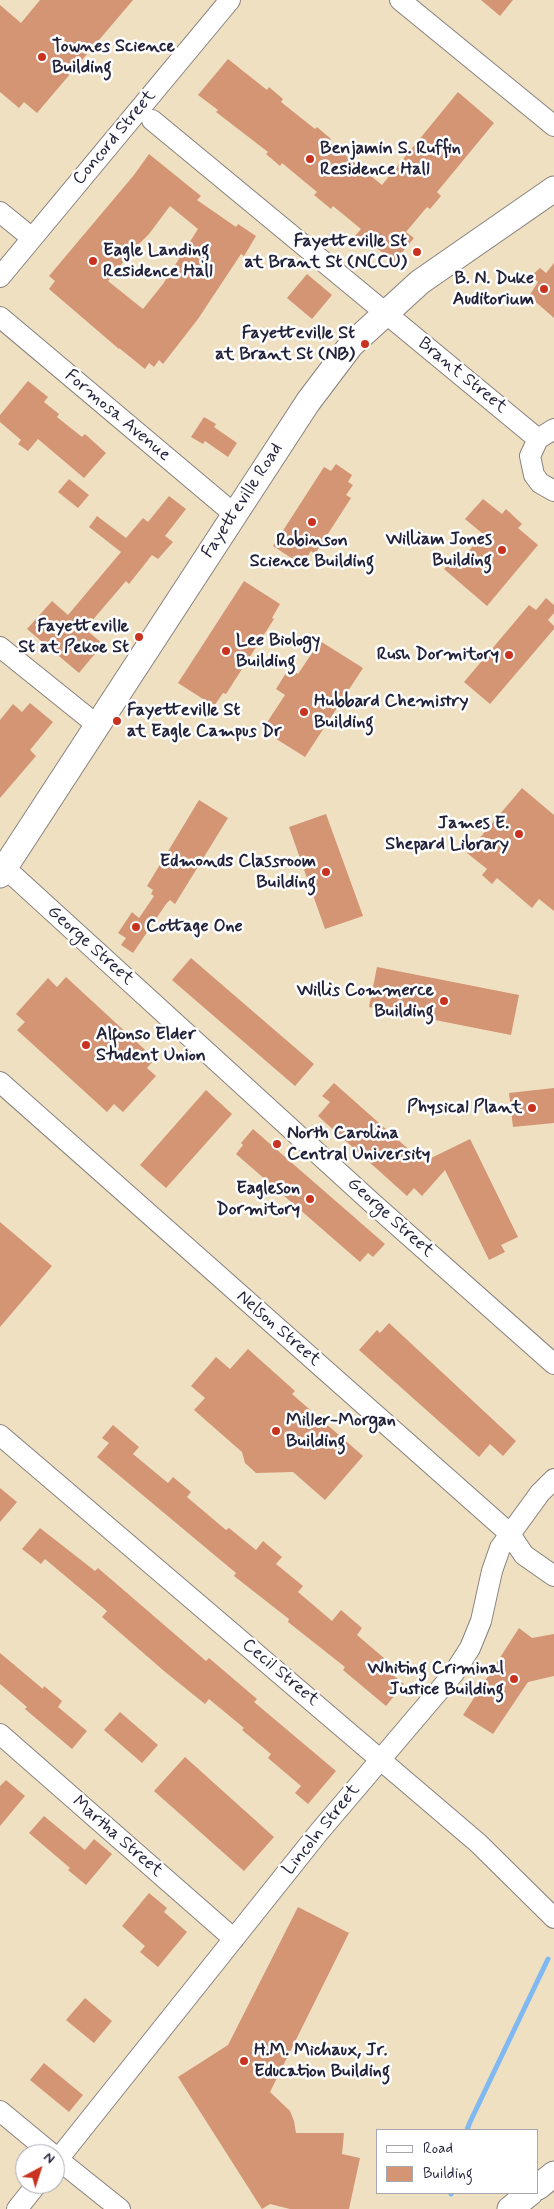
<!DOCTYPE html>
<style>
body{margin:0}
#map{position:relative;width:554px;height:2209px;overflow:hidden;background:#efe0c2;font-family:Mynerve,sans-serif}
canvas{display:block}
.legend{position:absolute;left:376px;top:2129px;width:162px;height:65px;box-sizing:border-box;background:#fff;border:1px solid #a7a7b1;margin:0;padding:6px 9px;list-style:none;font-size:15px;color:#22223b}
.legend li{display:flex;align-items:center;gap:10px;height:25px}
.legend b{width:25px;border:1px solid #a7a7b1}
.north{position:absolute;left:15px;top:2144px;width:50px;height:50px;box-sizing:border-box;background:#fff;border:1px solid #a7a7b1;border-radius:50%;rotate:40deg;font-size:14px;font-weight:700;line-height:20px;text-align:center;color:#22223b}
.north::after{content:'';display:block;margin:auto;width:18px;height:22px;background:#c8321e;clip-path:polygon(50% 0,100% 100%,50% 72%,0 100%)}
</style>
<div id="map">
<canvas width="554" height="2209"></canvas>
<ul class="legend">
<li><b style="height:6px;background:#fff"></b>Road</li>
<li><b style="height:14px;background:#d39574"></b>Building</li>
</ul>
<div class="north">N</div>
</div>
<script>
const context = document.querySelector('canvas').getContext('2d');
context.lineJoin = 'round';
function shape(rows) {
  const path = new Path2D();
  for (const r of rows) {
    path.moveTo(r[0], r[1]);
    for (let i = 2; i < r.length; i += 2) path.lineTo(r[i], r[i + 1]);
  }
  return path;
}
function trace(path, color, width, dash) {
  context.strokeStyle = color;
  context.lineWidth = width;
  context.lineCap = dash ? 'butt' : 'round';
  context.setLineDash(dash || []);
  context.stroke(path);
}
function fillPath(path, color) {
  context.fillStyle = color;
  context.fill(path, 'evenodd');
}
function drawText(font, color, halo, rows, align = 'center') {
  context.font = font + ' Mynerve,sans-serif';
  context.lineWidth = 5;
  context.setLineDash([]);
  context.textBaseline = 'middle';
  context.strokeStyle = halo;
  context.fillStyle = color;
  for (const [text, x, y, turn = 0] of rows) {
    context.save();
    context.translate(x, y);
    context.rotate((+turn || 0) * Math.PI / 180);
    context.textAlign = isNaN(turn) ? turn : align;
    if (halo) context.strokeText(text, 0, 0);
    context.fillText(text, 0, 0);
    context.restore();
  }
}
trace(shape([
 [467,2130,470,2122,548,1959],
 [451,2194,452,2193]
]), '#80b8f1', 5);
fillPath(shape([
 [40,0,133,0,37,113,24,102,19,108,0,92,0,5,21,23],
 [481,0,513,0,500,16],
 [228,59,267,90,269,87,283,99,281,102,315,129,317,127,331,139,329,142,382,185,458,92,494,123,437,192,441,196,430,209,427,207,406,232,414,238,394,262,367,240,364,243,355,236,361,229,333,206,331,209,314,195,317,192,282,163,280,166,266,154,268,152,216,112,218,110,198,95],
 [149,154,201,196,197,200,236,227,238,224,256,236,244,256,241,254,198,319,163,364,159,360,154,367,149,363,145,369,119,348,119,349,49,289,55,281,49,276,134,175],
 [170,206,198,229,163,284,143,309,108,281,132,251,149,234],
 [554,263,554,318,529,296,538,282,531,276,540,268,546,273],
 [307,274,332,295,312,319,287,298],
 [28,381,48,397,44,402,59,414,57,417,82,437,85,434,106,453,84,478,38,439,28,451,18,444,21,440,0,422,0,415],
 [204,417,216,424,214,427,237,443,228,457,205,441,203,444,191,437],
 [336,464,352,475,348,482,353,485,346,495,351,498,315,554,311,551,302,565,273,546,324,467,331,471],
 [69,479,89,495,78,508,58,492],
 [169,496,186,509,165,536,173,542,158,559,152,555,129,584,126,581,85,629,103,644,79,673,27,629,52,601,68,615,121,552,89,527,97,516,126,538,143,518,148,522],
 [483,499,502,514,506,509,522,524,518,528,538,545,487,606,444,569,456,554,462,559,483,534,465,519],
 [244,581,280,604,272,618,274,619,226,694,223,693,214,706,178,683],
 [546,598,554,605,554,613,548,620,554,626,554,629,490,704,464,682,529,605,536,610],
 [320,641,363,668,305,757,262,730,285,695,276,689,289,668,298,674],
 [30,703,53,722,30,750,36,756,0,798,0,720,13,704,22,712],
 [522,788,554,815,554,911,539,899,532,908,497,878,492,884,482,875,487,869,467,853],
 [199,800,228,818,175,904,170,900,166,904,133,953,121,945,126,938,118,933,132,912,139,918,154,896,151,894,153,890,147,886],
 [326,814,363,916,325,929,289,827],
 [191,958,314,1064,295,1086,172,980],
 [377,967,519,995,511,1035,369,1007],
 [66,977,155,1059,147,1068,156,1076,123,1112,114,1104,107,1112,17,1030,25,1022,16,1014,48,978,57,987],
 [334,1083,423,1162,470,1139,518,1237,501,1245,505,1252,489,1260,445,1170,422,1196,414,1188,407,1196,318,1116,330,1102,322,1096],
 [554,1088,554,1123,513,1127,509,1093],
 [206,1090,232,1114,166,1188,140,1165],
 [253,1129,385,1244,373,1257,368,1253,360,1262,236,1154,243,1145,241,1143],
 [0,1222,52,1266,0,1327],
 [389,1323,516,1441,503,1456,490,1444,479,1457,359,1350,377,1330,380,1333],
 [248,1349,295,1391,292,1394,363,1456,325,1500,293,1472,256,1473,245,1463,242,1452,194,1410,205,1398,191,1386,216,1357,230,1369],
 [113,1425,139,1447,133,1454,168,1483,173,1477,191,1492,187,1497,226,1530,229,1528,256,1550,263,1541,282,1557,276,1564,303,1586,298,1592,332,1621,341,1610,362,1628,357,1635,384,1658,379,1664,404,1684,386,1706,343,1670,345,1667,288,1622,289,1619,234,1576,236,1573,97,1457,109,1443,102,1438],
 [0,1488,17,1502,0,1522],
 [40,1528,95,1571,98,1568,206,1661,209,1658,257,1699,254,1702,336,1771,308,1804,295,1793,301,1786,268,1758,271,1754,242,1730,244,1728,209,1699,205,1704,164,1671,102,1617,107,1611,45,1559,41,1564,22,1549],
 [519,1628,532,1638,554,1634,554,1676,528,1682,493,1734,463,1715],
 [0,1653,43,1689,44,1686,62,1701,58,1707,87,1731,72,1749,25,1709,27,1707,0,1684],
 [120,1712,158,1745,142,1763,104,1730],
 [185,1757,274,1837,244,1871,154,1791],
 [6,1780,25,1796,0,1826,0,1786],
 [44,1816,85,1850,94,1839,112,1854,86,1885,68,1870,70,1868,29,1833],
 [149,1893,167,1908,164,1912,187,1932,158,1967,140,1952,145,1946,122,1926],
 [298,1907,349,1933,270,2092,290,2111,294,2121,296,2133,344,2133,342,2154,360,2158,349,2209,290,2209,270,2204,262,2209,178,2077,228,2045],
 [85,1998,112,2021,94,2043,66,2020],
 [44,2063,83,2095,69,2112,30,2080]
]), '#d39574');
const minor = shape([
 [400,0,554,126],
 [152,120,538,439],
 [0,212,32,238],
 [0,277,230,0],
 [0,317,234,514],
 [554,429,538,439,530,456,534,475,540,483,554,491],
 [0,647,97,725],
 [5,868,370,1201,554,1364],
 [0,1082,509,1533,524,1555,554,1576],
 [0,1435,478,1843,554,1918],
 [0,1734,234,1939],
 [0,2111,52,2154],
 [55,2157,120,2209],
 [55,2163,319,1832,454,1673,470,1648,481,1621,492,1571,500,1548,540,1493,554,1479],
 [17,2209,37,2184]
]);
const major = shape([
 [0,875,308,402,351,345,420,282,554,189],
 [538,2187,554,2174],
 [510,2209,530,2193]
]);
trace(minor, '#88817e', 22);
trace(major, '#88817e', 27);
trace(minor, '#fff', 20);
trace(major, '#fff', 25);
for (const [x, y, r, color] of [
 [42,57,5,"#c8321e"],
 [310,159,5,"#c8321e"],
 [417,252,5,"#c8321e"],
 [93,261,5,"#c8321e"],
 [544,289,5,"#c8321e"],
 [365,344,5,"#c8321e"],
 [312,522,5,"#c8321e"],
 [502,550,5,"#c8321e"],
 [139,637,5,"#c8321e"],
 [226,651,5,"#c8321e"],
 [509,655,5,"#c8321e"],
 [304,712,5,"#c8321e"],
 [117,721,5,"#c8321e"],
 [519,834,5,"#c8321e"],
 [326,872,5,"#c8321e"],
 [136,927,5,"#c8321e"],
 [444,1001,5,"#c8321e"],
 [86,1045,5,"#c8321e"],
 [532,1108,5,"#c8321e"],
 [277,1144,5,"#c8321e"],
 [310,1199,5,"#c8321e"],
 [276,1431,5,"#c8321e"],
 [514,1679,5,"#c8321e"],
 [244,2061,5,"#c8321e"]
]) {
  const dot = new Path2D();
  dot.arc(x, y, r, 0, 2 * Math.PI);
  context.fillStyle = color;
  context.fill(dot);
  trace(dot, '#fff', 2);
}
drawText('bold 18px', '#22223b', '#fff', [
 ["Townes Science",52,47,"left"],
 ["Building",52,68,"left"],
 ["Benjamin S. Ruffin",320,149,"left"],
 ["Residence Hall",320,170,"left"],
 ["Fayetteville St",407,242],
 ["at Brant St (NCCU)",407,263],
 ["Eagle Landing",103,251,"left"],
 ["Residence Hall",103,272,"left"],
 ["B. N. Duke",534,279],
 ["Auditorium",534,300],
 ["Fayetteville St",355,334],
 ["at Brant St (NB)",355,355],
 ["William Jones",492,540],
 ["Building",492,561],
 ["Robinson",312,541,"center"],
 ["Science Building",312,562,"center"],
 ["Fayetteville",129,627],
 ["St at Pekoe St",129,648],
 ["Lee Biology",236,641,"left"],
 ["Building",236,662,"left"],
 ["Rush Dormitory",499,655],
 ["Hubbard Chemistry",314,702,"left"],
 ["Building",314,723,"left"],
 ["Fayetteville St",127,711,"left"],
 ["at Eagle Campus Dr",127,732,"left"],
 ["James E.",509,824],
 ["Shepard Library",509,845],
 ["Edmonds Classroom",316,862],
 ["Building",316,883],
 ["Cottage One",146,927,"left"],
 ["Willis Commerce",434,991],
 ["Building",434,1012],
 ["Alfonso Elder",96,1035,"left"],
 ["Student Union",96,1056,"left"],
 ["Physical Plant",522,1108],
 ["North Carolina",287,1134,"left"],
 ["Central University",287,1155,"left"],
 ["Eagleson",300,1189],
 ["Dormitory",300,1210],
 ["Miller-Morgan",286,1421,"left"],
 ["Building",286,1442,"left"],
 ["Whiting Criminal",504,1669],
 ["Justice Building",504,1690],
 ["H.M. Michaux, Jr.",254,2051,"left"],
 ["Education Building",254,2072,"left"]
], 'right');
drawText('18px', '#22223b', '#fff', [
 ["Concord Street",115,138,-50],
 ["Brant Street",462,376,39],
 ["Formosa Avenue",117,416,40],
 ["Fayetteville Road",243,501,-57],
 ["George Street",90,946,42],
 ["George Street",390,1218,42],
 ["Nelson Street",278,1329,41],
 ["Cecil Street",280,1673,40],
 ["Lincoln Street",322,1830,-51],
 ["Martha Street",117,1837,41]
]);
</script>
